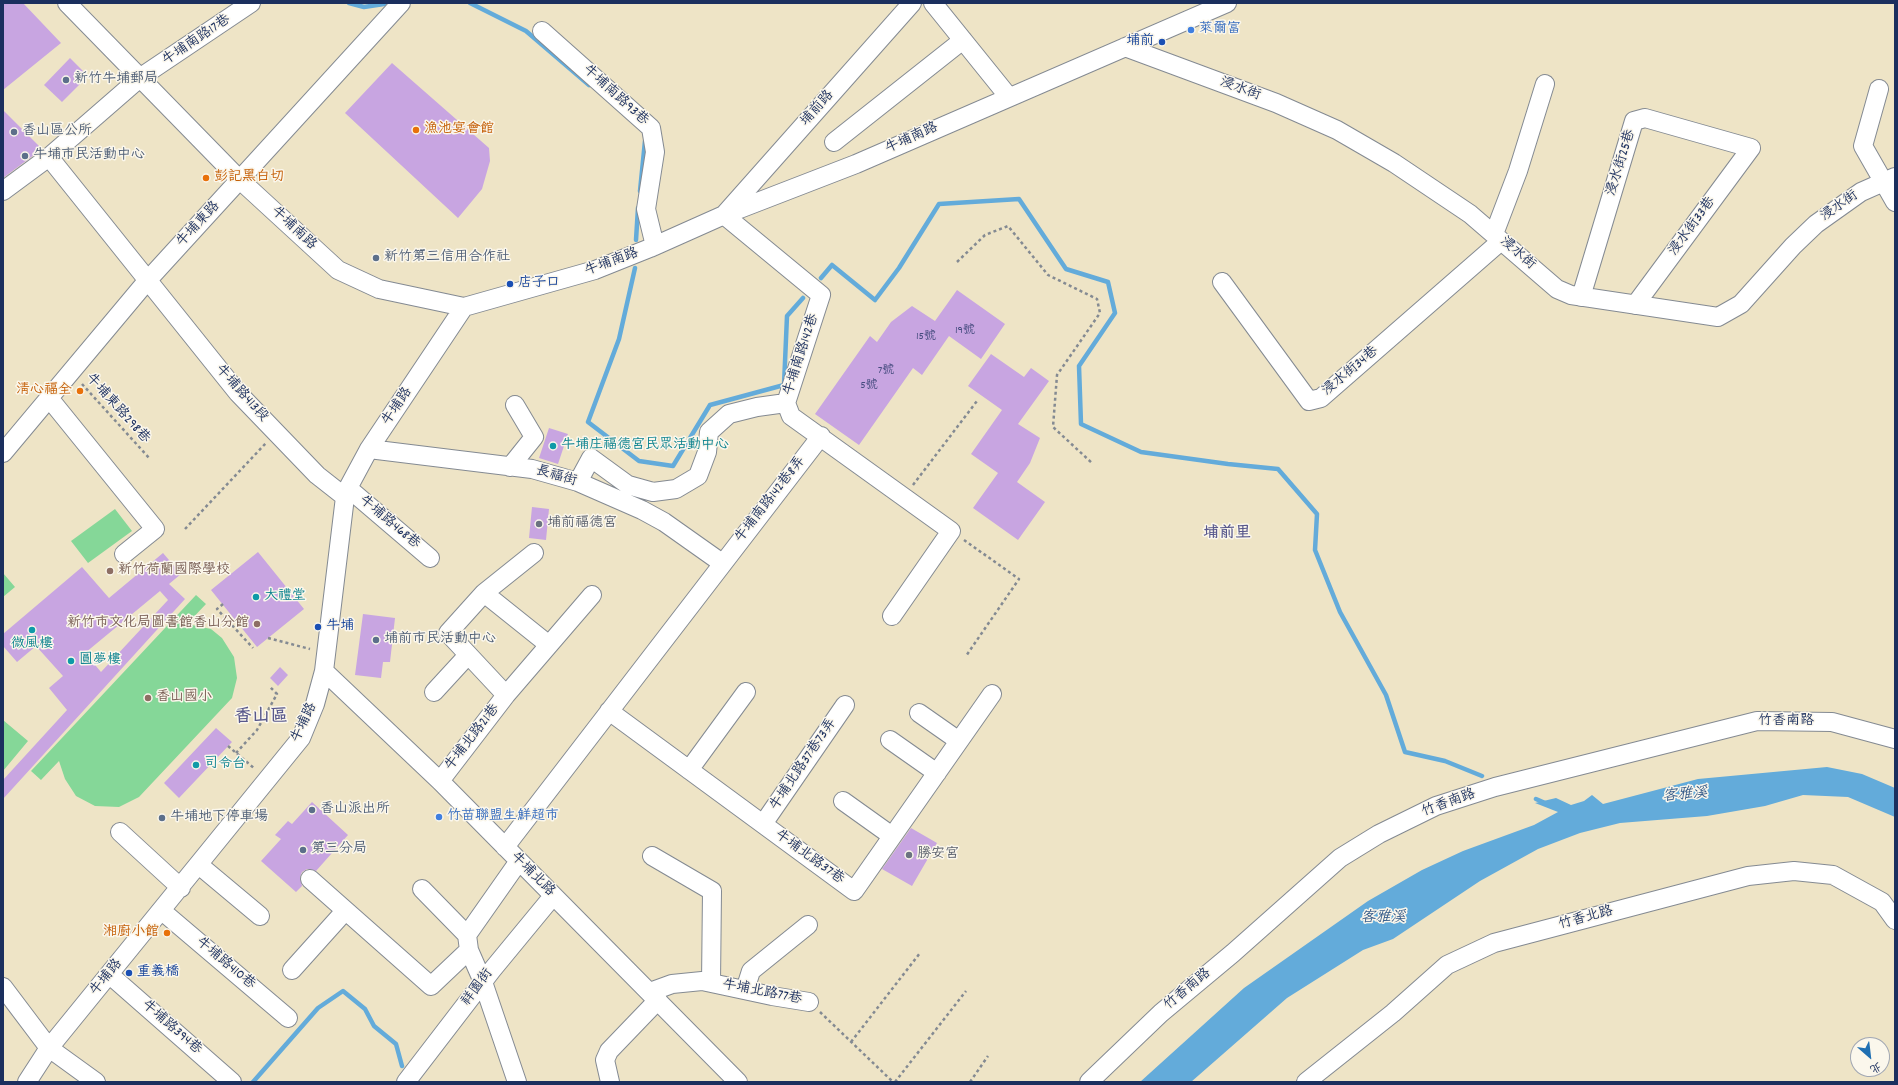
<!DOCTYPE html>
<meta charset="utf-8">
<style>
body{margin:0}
#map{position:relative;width:1898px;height:1085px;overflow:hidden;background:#eee4c6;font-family:Dekko,"LXGW WenKai TC",sans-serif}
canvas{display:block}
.frame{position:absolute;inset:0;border:4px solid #1b2f5e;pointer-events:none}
.north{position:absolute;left:1850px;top:1037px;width:40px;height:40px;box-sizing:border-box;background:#fbf7ec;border:1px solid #a1a7b3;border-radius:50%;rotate:152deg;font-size:11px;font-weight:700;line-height:16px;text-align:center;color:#1b2f5e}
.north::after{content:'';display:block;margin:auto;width:14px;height:18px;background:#1f6fb2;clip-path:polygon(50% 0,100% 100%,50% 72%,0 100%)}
</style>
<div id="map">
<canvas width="1898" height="1085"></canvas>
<div class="frame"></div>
<div class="north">北</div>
</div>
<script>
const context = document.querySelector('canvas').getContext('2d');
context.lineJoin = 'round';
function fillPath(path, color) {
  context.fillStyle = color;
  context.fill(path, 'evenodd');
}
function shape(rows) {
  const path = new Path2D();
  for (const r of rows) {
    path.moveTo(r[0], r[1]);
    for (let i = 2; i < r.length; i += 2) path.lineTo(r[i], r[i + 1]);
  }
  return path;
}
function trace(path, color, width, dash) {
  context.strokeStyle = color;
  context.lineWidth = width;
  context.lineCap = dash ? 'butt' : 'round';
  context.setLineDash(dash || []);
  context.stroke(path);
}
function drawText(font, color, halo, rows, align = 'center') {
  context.font = font + ' Dekko,"LXGW WenKai TC",sans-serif';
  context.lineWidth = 3;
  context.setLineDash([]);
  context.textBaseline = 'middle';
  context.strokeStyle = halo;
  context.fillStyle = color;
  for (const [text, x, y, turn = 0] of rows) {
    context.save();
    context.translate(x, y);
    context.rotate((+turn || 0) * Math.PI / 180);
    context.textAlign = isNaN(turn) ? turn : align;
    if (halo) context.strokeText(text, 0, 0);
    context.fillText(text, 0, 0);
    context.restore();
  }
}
fillPath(shape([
 [115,509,132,531,88,563,71,541],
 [3,573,15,587,3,597],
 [196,595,206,604,187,624,211,629,222,638,234,657,237,678,232,698,139,797,119,807,95,806,76,796,65,779,59,761,41,780,31,771],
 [3,720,28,741,3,771]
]), '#85d798');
fillPath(shape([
 [1827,767,1862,774,1895,788,1895,817,1848,797,1803,795,1765,806,1707,816,1620,823,1580,833,1538,849,1480,881,1393,939,1363,950,1287,998,1191,1082,1140,1082,1244,988,1368,901,1422,870,1463,851,1534,825,1558,812,1535,803,1556,798,1571,805,1584,801,1592,795,1603,804,1698,779]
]), '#63abda');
trace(shape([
 [349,3,364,7,384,4],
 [470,3,526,31,589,85],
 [640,191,645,141],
 [636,240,638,208],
 [635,268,619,339,588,422,639,461,673,466,710,405,784,385,787,316,803,298],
 [821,278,832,265,875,300,899,268,939,204,1019,199,1066,269,1108,282,1115,313,1079,366,1081,424,1141,452,1228,464,1278,469,1317,514,1315,550,1340,612,1386,695,1405,752,1445,761,1482,776],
 [1536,799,1545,803],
 [253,1082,318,1008,343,991,365,1009,374,1026,396,1044,402,1066]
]), '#63abda', 4.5);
fillPath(shape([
 [3,3,23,3,61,43,3,90],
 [70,58,88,76,62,102,44,85],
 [392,63,489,148,490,161,482,189,458,218,345,113],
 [3,110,42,149,3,178],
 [957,290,1005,324,981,359,949,336,922,375,913,368,859,445,815,414,870,336,877,342,891,322,912,306,935,321],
 [991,354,1024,377,1031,368,1049,381,1018,424,1040,438,1030,463,1017,482,1045,502,1018,540,973,508,998,473,971,454,1002,410,968,386],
 [549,428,568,434,558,464,539,458],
 [532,507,549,509,546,540,529,538],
 [258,552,304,609,257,647,211,590],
 [163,553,181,574,169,584,185,599,3,799,3,780,67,710,49,688,63,676,36,646,17,662,3,646,3,634,82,567,109,598],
 [160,591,168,600,101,672,85,653],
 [363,614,395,618,390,662,383,662,381,678,355,675],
 [280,667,288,675,278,686,270,678],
 [216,728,232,742,179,798,164,783],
 [312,802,348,835,316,871,307,869,302,872,300,877,302,886,296,892,261,861,281,839,275,835,288,821,292,824],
 [911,828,937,843,912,886,882,869]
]), '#c8a5e1');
const minor = shape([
 [67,3,240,180,338,270,379,289,464,307,595,270,650,248,724,215,856,164,1227,3],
 [933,3,1008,96],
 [542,31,651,128,655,152,646,209,655,246],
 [1125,47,1276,103,1337,130,1394,163,1470,214,1557,289,1571,295,1718,317,1741,304,1793,246,1816,224,1861,192,1895,177],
 [1879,89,1863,146,1895,202],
 [834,142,963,40],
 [49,157,238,393,317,475,345,497],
 [3,191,49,157,141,77,251,3],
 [1494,234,1518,171,1545,84],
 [1222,282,1309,401,1321,398,1501,241],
 [1581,297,1634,121,1645,118,1751,148,1635,305],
 [49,398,155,529,124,554],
 [369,449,532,469,578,482,642,510,664,522,722,563],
 [3,453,147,281,401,3],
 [510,467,534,437,515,405],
 [578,482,591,458,628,485,653,492,676,489,698,476,707,452,709,432,729,414,757,407,786,403],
 [348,488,430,558],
 [484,593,534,553],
 [892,616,951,531,791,416,786,403,821,295,724,215,912,3],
 [324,671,440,781,738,1082],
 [434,692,468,655],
 [506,695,448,633,484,593,549,645],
 [609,711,854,891,992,694],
 [919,713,959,741],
 [890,740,937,773],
 [689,770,746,692],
 [440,781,506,695,592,595],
 [843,801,892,836],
 [763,824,845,705],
 [120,832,181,888],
 [505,847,821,436],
 [652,856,712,891,711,983],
 [199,865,260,916],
 [310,879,431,986,469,950],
 [422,889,467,935],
 [162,911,288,1018],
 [292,970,345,911],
 [110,975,232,1082],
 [3,987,49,1048,96,1082],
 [745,990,751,971,808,925],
 [650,992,672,984,702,981,772,996,809,1002],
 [27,1082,49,1048,301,738,315,704,324,671,345,497,348,488,369,449,464,307],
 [406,1082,492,970,553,896],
 [517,1082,483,982,469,950,467,935,519,861],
 [610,1082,605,1060,609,1051,658,1000],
 [1089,1082,1161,1013,1233,953,1340,858,1379,834,1436,806,1495,787,1757,721,1832,722,1895,739],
 [1306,1082,1393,1013,1447,965,1494,943,1748,876,1794,871,1833,875,1882,902,1895,920]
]);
trace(minor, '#848a92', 20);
trace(shape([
 [957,262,985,235,1008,226,1048,275,1097,299,1100,313,1057,375,1053,427,1092,463],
 [82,384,150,459],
 [913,485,977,401],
 [185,529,266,443],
 [964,540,1019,579,966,656],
 [223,604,217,609,253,648],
 [268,638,310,649],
 [228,746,255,769],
 [236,753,257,730,277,694,269,686],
 [820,1012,893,1082],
 [851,1042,920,953],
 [895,1082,966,991],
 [970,1082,988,1056]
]), '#848a92', 2.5, [3, 3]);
trace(minor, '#fff', 18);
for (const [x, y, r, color] of [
 [1191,30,4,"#3f7fe0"],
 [1162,42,4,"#1a4fb4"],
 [66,80,4,"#5c6f8a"],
 [416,130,4,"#e8710a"],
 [14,132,4,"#5c6f8a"],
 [25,156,4,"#5c6f8a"],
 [206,178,4,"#e8710a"],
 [376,258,4,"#5c6f8a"],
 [510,284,4,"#1a4fb4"],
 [80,391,4,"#e8710a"],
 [553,446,4,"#0f9aa8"],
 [539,524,4,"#6b7280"],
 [110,571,4,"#8d6e63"],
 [256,597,4,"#0f9aa8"],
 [257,624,4,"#8d6e63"],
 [318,627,4,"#1a4fb4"],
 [32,630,4,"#0f9aa8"],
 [376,640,4,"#5c6f8a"],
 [71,661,4,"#0f9aa8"],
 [148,698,4,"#8d6e63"],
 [196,765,4,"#0f9aa8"],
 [312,810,4,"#5c6f8a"],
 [439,817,4,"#3f7fe0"],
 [162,818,4,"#5c6f8a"],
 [303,850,4,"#5c6f8a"],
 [909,855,4,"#6b7280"],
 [167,933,4,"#e8710a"],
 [129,973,4,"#1a4fb4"]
]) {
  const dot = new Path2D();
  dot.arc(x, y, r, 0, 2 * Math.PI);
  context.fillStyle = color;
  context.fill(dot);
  trace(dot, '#fbf7ec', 1.5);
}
drawText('12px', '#464c7f', null, [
 ["19號",965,331],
 ["15號",926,337],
 ["7號",886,371],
 ["5號",869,386]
]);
drawText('14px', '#366cbe', '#fbf7ec', [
 ["萊爾富",1199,30],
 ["竹苗聯盟生鮮超市",447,817]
], 'left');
drawText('14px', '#1b2f5e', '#fbf7ec', [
 ["牛埔南路17巷",197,41,-34],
 ["浸水街",1240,90,20],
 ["牛埔南路93巷",615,96,42],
 ["埔前路",818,109,-48],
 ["牛埔南路",912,139,-24],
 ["浸水街25巷",1622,163,-73],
 ["浸水街",1840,207,-35],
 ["牛埔東路",199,225,-47],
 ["浸水街33巷",1693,227,-54],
 ["牛埔南路",293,229,43],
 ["浸水街",1517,254,41],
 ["牛埔南路",612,263,-20],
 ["牛埔南路142巷",802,355,-72],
 ["浸水街34巷",1351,372,-40],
 ["牛埔路413段",241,394,48],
 ["牛埔路",398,407,-56],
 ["牛埔東路298巷",117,409,48],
 ["長福街",556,477,16],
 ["牛埔南路142巷8弄",771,500,-52],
 ["牛埔路468巷",389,523,40],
 ["竹香南路",1786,722],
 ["牛埔路",305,723,-65],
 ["牛埔北路21巷",473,738,-52],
 ["牛埔北路37巷73弄",804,765,-56],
 ["竹香南路",1449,804,-20],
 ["牛埔北路37巷",809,858,36],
 ["牛埔北路",532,875,45],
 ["竹香北路",1586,919,-15],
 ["牛埔路410巷",225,964,40],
 ["牛埔路",107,978,-51],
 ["祥園街",478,988,-53],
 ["竹香南路",1188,990,-40],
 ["牛埔北路77巷",762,993,11],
 ["牛埔路394巷",171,1028,41]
]);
drawText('14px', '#164399', '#fbf7ec', [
 ["埔前",1154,42,"right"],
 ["店子口",518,284],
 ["牛埔",326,627],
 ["重義橋",137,973]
], 'left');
drawText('14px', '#4e5e75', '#fbf7ec', [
 ["新竹牛埔郵局",74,80],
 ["香山區公所",22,132],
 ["牛埔市民活動中心",33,156],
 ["新竹第三信用合作社",384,258],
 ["埔前市民活動中心",384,640],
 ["香山派出所",320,810],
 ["牛埔地下停車場",170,818],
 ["第三分局",311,850]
], 'left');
drawText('14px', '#c56008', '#fbf7ec', [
 ["漁池宴會館",424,130],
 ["彭記黑白切",214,178],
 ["清心福全",72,391,"right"],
 ["湘廚小館",159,933,"right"]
], 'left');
drawText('14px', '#0d838f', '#fbf7ec', [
 ["牛埔庄福德宮民眾活動中心",561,446],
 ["大禮堂",264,597],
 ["微風樓",32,645,"center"],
 ["圓夢樓",79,661],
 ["司令台",204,765]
], 'left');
drawText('14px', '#5b616d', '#fbf7ec', [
 ["埔前福德宮",547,524],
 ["勝安宮",917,855]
], 'left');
drawText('14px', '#785e54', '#fbf7ec', [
 ["新竹荷蘭國際學校",118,571],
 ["新竹市文化局圖書館香山分館",249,624,"right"],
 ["香山國小",156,698]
], 'left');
drawText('italic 15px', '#345a89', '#fbf7ec', [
 ["客雅溪",1685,796,-5],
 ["客雅溪",1383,919]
]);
drawText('bold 16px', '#58588c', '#fbf7ec', [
 ["埔前里",1227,535]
]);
drawText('bold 18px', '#58588c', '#fbf7ec', [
 ["香山區",261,719]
]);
</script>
